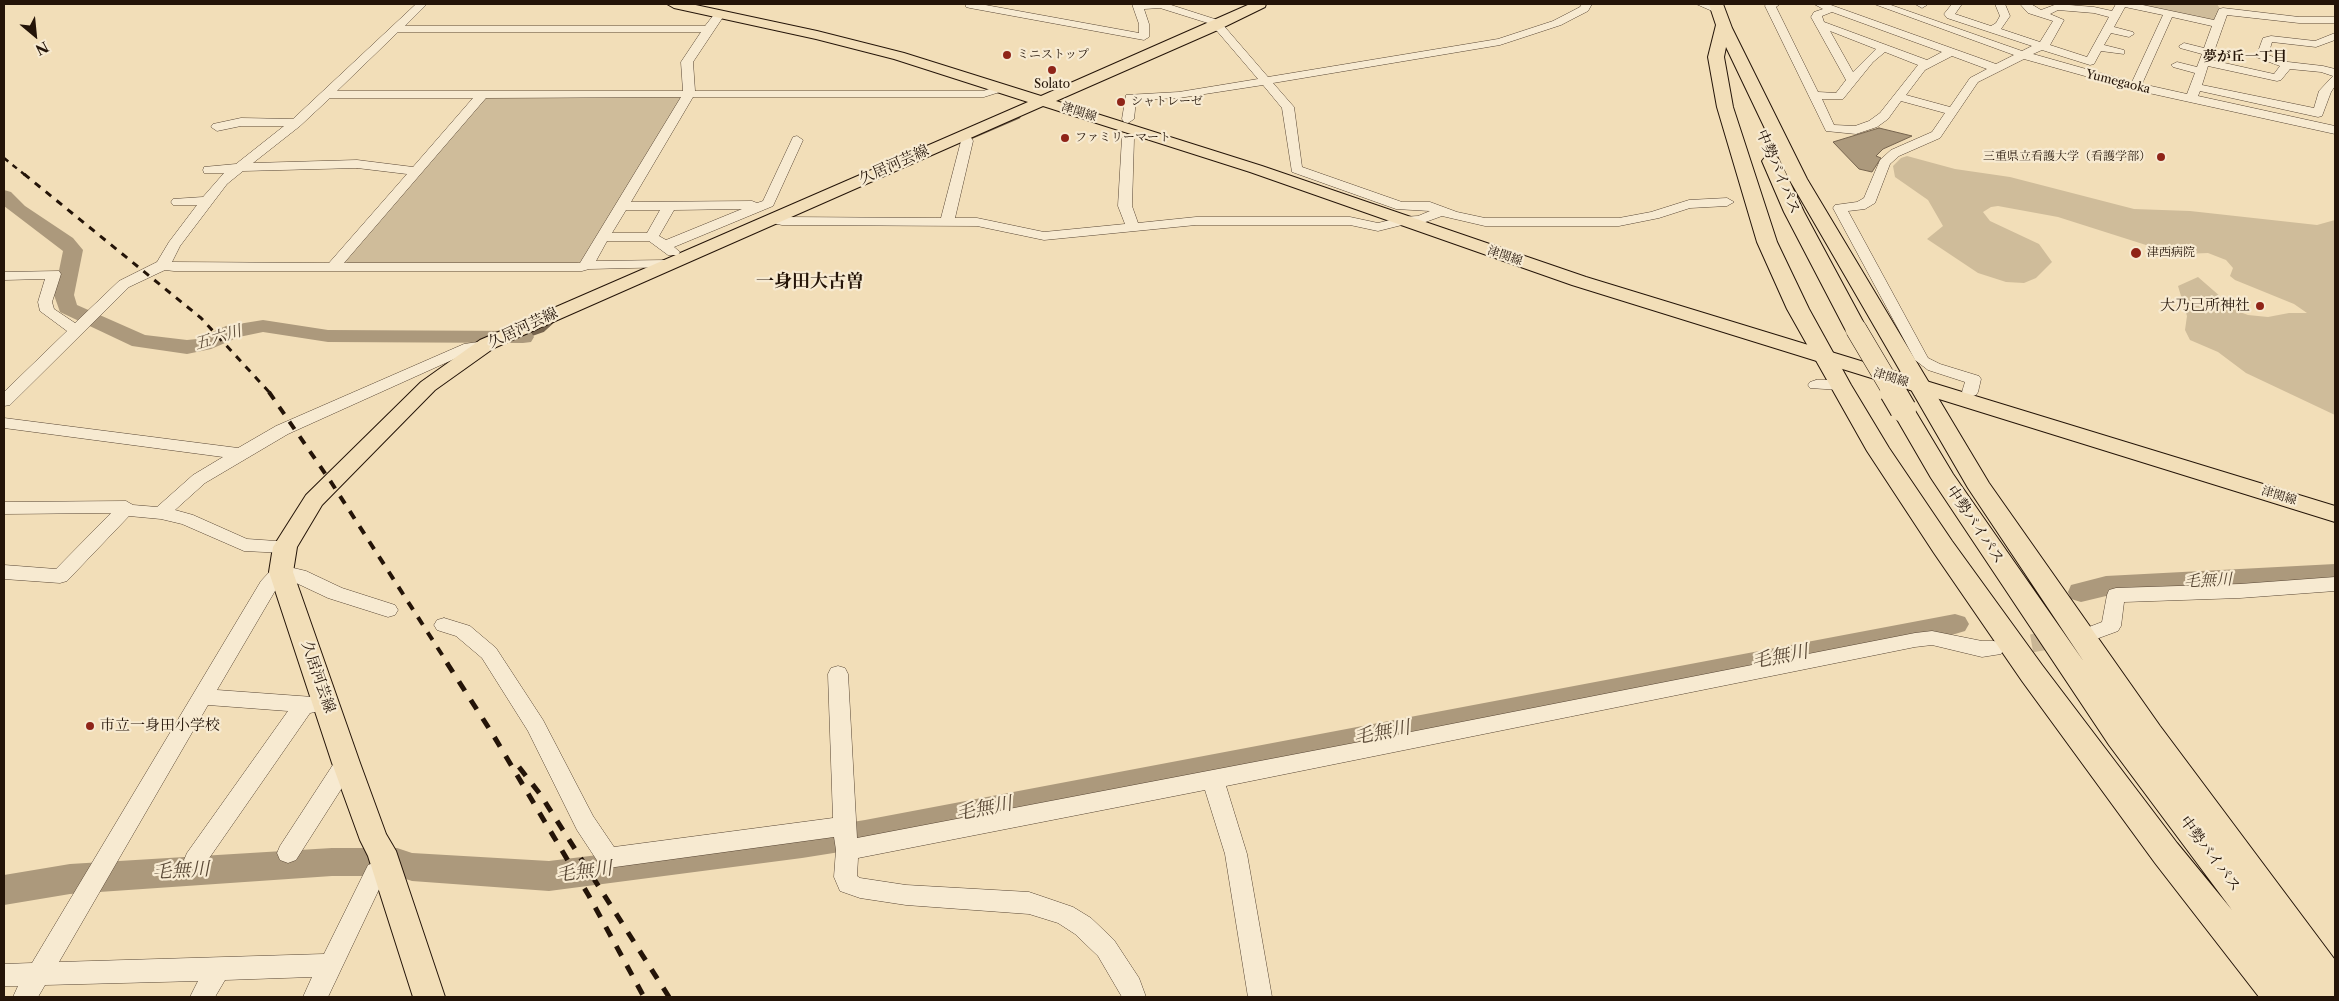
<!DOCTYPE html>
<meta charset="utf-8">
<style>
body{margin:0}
#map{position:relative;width:2339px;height:1001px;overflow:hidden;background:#f2deb8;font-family:"Libre Caslon Text",serif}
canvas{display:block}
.frame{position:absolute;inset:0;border:5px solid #241408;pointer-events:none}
.north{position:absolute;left:10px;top:10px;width:50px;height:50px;-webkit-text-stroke:4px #f7ead1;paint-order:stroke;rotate:152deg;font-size:14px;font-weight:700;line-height:20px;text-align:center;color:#241408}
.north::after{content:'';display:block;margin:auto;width:18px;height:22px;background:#241408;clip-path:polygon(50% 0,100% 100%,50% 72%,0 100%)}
</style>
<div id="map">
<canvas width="2339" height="1001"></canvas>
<div class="frame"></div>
<div class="north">N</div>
</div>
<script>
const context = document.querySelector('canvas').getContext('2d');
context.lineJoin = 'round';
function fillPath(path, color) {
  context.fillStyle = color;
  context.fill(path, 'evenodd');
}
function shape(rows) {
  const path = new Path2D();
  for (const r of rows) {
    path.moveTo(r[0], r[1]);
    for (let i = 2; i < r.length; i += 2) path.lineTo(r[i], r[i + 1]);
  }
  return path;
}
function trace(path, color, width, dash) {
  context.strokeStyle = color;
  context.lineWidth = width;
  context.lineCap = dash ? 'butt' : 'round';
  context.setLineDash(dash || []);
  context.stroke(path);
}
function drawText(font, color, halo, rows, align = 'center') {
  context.font = font + ' "Libre Caslon Text","Noto Serif JP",serif';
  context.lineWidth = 4.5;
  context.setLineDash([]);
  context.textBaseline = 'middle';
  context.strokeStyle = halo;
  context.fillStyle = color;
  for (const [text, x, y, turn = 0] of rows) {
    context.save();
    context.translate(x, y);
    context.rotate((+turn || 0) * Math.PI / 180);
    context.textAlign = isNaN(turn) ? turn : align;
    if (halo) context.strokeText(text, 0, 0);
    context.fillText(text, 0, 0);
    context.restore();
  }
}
fillPath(shape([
 [2130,4,2217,4,2220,9,2215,22],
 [489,96,682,97,582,261,575,264,348,264,345,260,483,98],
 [1907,156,1955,169,2010,177,2134,209,2190,211,2317,225,2335,220,2335,415,2246,373,2218,352,2190,340,2185,330,2187,316,2178,286,2198,277,2237,311,2248,315,2268,317,2289,313,2307,313,2294,304,2235,280,2230,276,2233,268,2226,260,2208,253,2184,254,2146,245,2058,217,1998,206,1991,207,1983,212,1990,221,2039,244,2052,262,2036,278,2024,283,2006,282,1978,273,1927,239,1943,226,1928,200,1895,177,1893,166,1901,158]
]), '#cfbc9a');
const water = shape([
 [1879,128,1912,136,1883,149,1876,156,1881,158,1872,172,1859,169,1833,142,1879,128]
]);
fillPath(water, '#ac997c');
trace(water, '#76644e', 1);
trace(shape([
 [968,139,1019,117]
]), '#76644e', 3);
trace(shape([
 [523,337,543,330,555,319]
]), '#76644e', 4);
fillPath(shape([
 [4,190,11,192,25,206,73,238,83,250,74,295,77,305,145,335,187,340,197,339,226,326,263,320,328,330,523,331,531,332,534,337,531,342,523,343,328,342,263,332,239,337,211,349,187,354,132,346,60,312,54,295,63,251,4,206,4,190],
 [2335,564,2335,584,2106,596,2081,602,2071,599,2068,592,2071,585,2106,576,2335,564],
 [1955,614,1965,617,1969,624,1965,631,1955,634,865,848,802,858,549,891,412,881,397,876,332,876,70,894,4,905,4,875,70,864,332,848,397,848,412,853,549,861,802,830,865,820,1955,614]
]), '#ac997c');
trace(shape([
 [2005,648,2063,638]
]), '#c9b695', 18, [18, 9]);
trace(shape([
 [2329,997,2335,997]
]), '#c9b695', 22, [22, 11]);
const minor = shape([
 [416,4,427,4,405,26,705,26,716,12,724,12,725,14,693,62,695,91,983,91,1002,85,1008,88,1006,90,984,97,693,97,631,202,752,201,757,203,763,201,793,137,797,136,803,140,773,206,674,247,680,252,678,255,668,255,649,241,607,241,596,261,667,260,674,264,672,267,589,269,582,271,174,271,165,270,129,287,10,405,4,406,4,392,67,331,40,311,38,302,45,279,4,280,4,272,59,271,61,274,52,302,54,309,75,323,119,281,157,262,169,242,197,205,173,205,171,202,173,199,203,197,224,173,204,173,203,170,204,167,236,164,284,126,241,126,217,131,211,127,213,124,241,118,293,119,416,4],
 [398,32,701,32,681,62,683,91,337,91,398,32],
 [681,97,580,263,344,263,486,98,681,97],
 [330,98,473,98,413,167,357,160,253,163,300,126,330,98],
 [357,168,407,174,329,263,172,262,180,246,227,184,243,171,357,168],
 [742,209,666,240,659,236,674,210,742,209],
 [626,210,660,210,647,233,612,233,626,210],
 [966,4,980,4,1139,33,1139,24,1132,4,1168,4,1224,22,1224,26,1268,77,1498,39,1553,21,1580,7,1582,4,1592,4,1588,11,1561,25,1500,45,1273,83,1294,107,1302,167,1402,202,1430,202,1457,212,1485,218,1619,218,1651,212,1689,200,1727,198,1734,202,1727,206,1690,208,1659,218,1619,226,1485,226,1442,216,1420,224,1402,225,1378,231,1350,225,1196,225,1044,240,977,226,782,225,767,222,765,219,772,215,782,217,941,218,961,141,958,135,964,131,968,132,973,141,955,218,977,218,1044,232,1125,224,1118,206,1122,138,1128,134,1134,138,1132,206,1138,223,1196,217,1350,217,1378,223,1402,217,1418,216,1430,211,1396,209,1292,172,1282,108,1263,85,1179,98,1136,100,1134,119,1128,123,1124,122,1122,119,1126,95,1179,92,1258,79,1217,31,1211,28,1211,24,1160,8,1144,9,1149,24,1149,37,1144,40,970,8,966,7,966,4],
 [1696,4,1710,4,1724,11,1719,14,1696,4],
 [1766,4,1780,4,1776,7,1818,92,1836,93,1846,80,1811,17,1814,12,1823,9,1814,4,1828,4,1996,64,2014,55,1874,4,1888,4,2022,51,2032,46,1947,18,1944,14,1952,4,1962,4,1955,14,1991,26,1996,23,2000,16,1995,4,2005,4,2010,16,2001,29,2040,42,2053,21,2028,13,2020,4,2031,4,2041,10,2057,4,2094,7,2112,11,2116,4,2138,4,2214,20,2219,9,2223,8,2299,17,2335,17,2335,23,2299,23,2227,15,2211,60,2274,74,2280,66,2256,57,2263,38,2271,36,2315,41,2335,33,2335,40,2316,47,2272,42,2268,55,2288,62,2323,66,2335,69,2335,86,2331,92,2322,116,2318,117,2200,91,2198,96,2335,126,2335,134,2135,90,2024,59,1978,82,1940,138,1899,156,1890,164,1875,203,1865,209,1848,211,1928,358,1940,364,1979,376,1981,379,1978,392,1976,395,1970,397,1964,395,1962,392,1965,382,1928,370,1915,360,1833,208,1835,205,1857,202,1864,198,1880,160,1891,150,1932,132,1945,113,1901,101,1888,119,1877,127,1856,134,1826,131,1765,6,1766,4],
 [2125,7,2163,15,2132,82,2033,54,2042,50,2090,65,2094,64,2101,51,2124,54,2124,50,2104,45,2111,33,2129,37,2134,34,2133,32,2114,27,2125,7],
 [2058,10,2094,13,2109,17,2087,57,2050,45,2064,20,2050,14,2058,10],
 [1832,12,1942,52,1927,60,1824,22,1822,16,1832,12],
 [2172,17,2212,26,2204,48,2184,43,2179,46,2180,48,2202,54,2197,67,2177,62,2171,65,2173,67,2195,73,2187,94,2142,84,2172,17],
 [1830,31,1876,49,1853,72,1830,31],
 [1885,52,1918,65,1880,113,1869,121,1855,126,1834,125,1822,99,1843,99,1873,62,1885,52],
 [1952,56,1987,69,1970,78,1950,107,1906,95,1925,70,1952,56],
 [2208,66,2277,81,2281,80,2290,69,2321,72,2333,76,2319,91,2314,108,2202,85,2208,66],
 [1915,4,1926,4,1927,5,1922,8,1915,4],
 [485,341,493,346,490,349,472,351,288,434,205,483,175,510,193,515,247,539,291,542,294,547,291,552,285,553,244,551,182,524,161,519,129,516,67,581,60,583,4,579,4,565,56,569,111,513,4,514,4,502,126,501,133,505,157,507,193,475,223,457,4,428,4,418,238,448,276,426,464,344,485,341],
 [1816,380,1840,380,1846,382,1848,385,1846,388,1840,390,1810,388,1808,385,1810,382,1816,380],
 [281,565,306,571,342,588,395,605,398,610,395,615,388,617,328,598,294,582,285,580,275,591,217,690,313,697,320,699,323,705,320,711,310,713,203,867,195,870,187,867,184,860,187,853,288,711,208,705,59,962,324,954,368,865,376,862,397,867,400,874,397,881,389,884,382,883,328,997,303,997,312,977,225,980,215,997,190,997,198,981,45,985,38,997,13,997,18,986,4,986,4,964,32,963,261,581,274,567,281,565],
 [2335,577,2335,591,2240,598,2124,602,2121,626,2118,631,2088,642,2081,640,2078,635,2081,630,2102,622,2107,595,2109,590,2116,588,2240,584,2335,577],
 [444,618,470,626,496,648,543,720,593,816,614,847,833,818,828,674,831,668,838,666,845,668,848,674,857,838,1375,739,1915,633,1932,631,1982,641,1994,641,2001,644,2004,649,2001,654,1982,657,1932,645,1915,647,1226,786,1247,854,1272,997,1248,997,1225,854,1205,790,858,858,857,876,860,878,906,885,1029,892,1073,907,1091,918,1114,940,1139,978,1146,997,1122,997,1098,956,1075,934,1058,923,1029,914,906,905,860,898,840,891,834,877,836,850,834,837,608,868,600,865,577,830,528,731,482,658,456,636,437,630,434,625,437,620,444,618],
 [346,754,354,757,357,763,354,769,296,860,288,863,280,860,277,853,280,846,338,757,346,754]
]);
const major = shape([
 [667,4,691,4,817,31,904,53,1041,96,1250,4,1266,4,1265,7,1220,29,1056,101,1262,166,1586,277,2335,506,2335,522,1572,285,1250,172,1043,106,494,348,435,390,322,505,297,547,293,572,360,763,386,834,396,851,445,997,413,997,368,856,360,840,332,763,269,572,273,547,306,495,421,382,480,340,1028,102,894,59,816,39,674,8,667,4]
]);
const highway = shape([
 [1709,4,1723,4,1732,28,1807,179,1989,483,2160,726,2335,960,2335,997,2259,997,2155,863,2022,681,1934,553,1867,451,1787,309,1757,242,1717,107,1708,57,1716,25,1709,4],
 [1726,47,1789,179,1968,488,2084,662,1953,474,1911,404,1903,402,1895,404,1891,409,1931,478,2109,745,2232,910,2177,843,2042,665,1952,541,1889,448,1851,385,1809,309,1777,242,1733,107,1724,57,1726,47],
 [1771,156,1777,157,1780,161,1804,212,1867,329,1864,334,1856,335,1848,334,1845,329,1784,212,1762,161,1765,157,1771,156]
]);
trace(minor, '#584634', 1);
trace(major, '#241408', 2);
trace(highway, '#241408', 2);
fillPath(minor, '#f7ead1');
fillPath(major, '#f2deb8');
fillPath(highway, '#f2deb8');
trace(shape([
 [4,158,25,175]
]), '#241408', 2.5, [5.5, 5.5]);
trace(shape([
 [24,174,201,318,270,393]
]), '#241408', 3, [7, 7]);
trace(shape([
 [269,392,331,482,448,664]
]), '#241408', 4, [9, 9]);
trace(shape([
 [447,663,492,733,589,896,644,997],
 [519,767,540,794,669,997]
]), '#241408', 5, [11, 11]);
const highwayBridgeFar1 = shape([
 [1856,329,1894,393]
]);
const highwayBridge = shape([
 [1893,392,1903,409]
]);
trace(highwayBridgeFar1, '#241408', 22, []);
trace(highwayBridge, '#241408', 28, []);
trace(highwayBridgeFar1, '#f2deb8', 21);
trace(highwayBridge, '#f2deb8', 26);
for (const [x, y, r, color] of [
 [1007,55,5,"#8f2418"],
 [1052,70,5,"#8f2418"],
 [1121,102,5,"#8f2418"],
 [1065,138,5,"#8f2418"],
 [2161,157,5,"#8f2418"],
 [2136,253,6,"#8f2418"],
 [2260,306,5,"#8f2418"],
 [90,726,5,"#8f2418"]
]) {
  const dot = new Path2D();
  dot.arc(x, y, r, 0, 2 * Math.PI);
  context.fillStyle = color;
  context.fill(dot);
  trace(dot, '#f7ead1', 2);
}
drawText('12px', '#241408', '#f7ead1', [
 ["ミニストップ",1017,55],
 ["Solato",1052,85,"center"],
 ["シャトレーゼ",1131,102],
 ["ファミリーマート",1075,138],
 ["三重県立看護大学（看護学部）",2151,157,"right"],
 ["津西病院",2147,253]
], 'left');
drawText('12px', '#241408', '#f7ead1', [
 ["Yumegaoka",2118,82,14],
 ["津関線",1079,112,18],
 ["津関線",1505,256,19],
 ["津関線",1891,378,17],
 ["津関線",2279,496,17]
]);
drawText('bold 14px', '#241408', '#f7ead1', [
 ["夢が丘一丁目",2245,57]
]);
drawText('15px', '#241408', '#f7ead1', [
 ["久居河芸線",894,165,-24],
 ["中勢バイパス",1778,172,67],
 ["久居河芸線",523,328,-25],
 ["中勢バイパス",1975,525,56],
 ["久居河芸線",318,677,71],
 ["中勢バイパス",2210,854,53]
]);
drawText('15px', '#241408', '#f7ead1', [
 ["大乃己所神社",2250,306],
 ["市立一身田小学校",100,726,"left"]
], 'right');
drawText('italic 16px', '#5a4936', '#f7ead1', [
 ["五六川",218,338,-17],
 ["毛無川",2208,581,-3]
]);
drawText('bold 18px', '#241408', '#f7ead1', [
 ["一身田大古曽",810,282]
]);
drawText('italic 19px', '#5a4936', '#f7ead1', [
 ["毛無川",1780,657,-11],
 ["毛無川",1382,733,-11],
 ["毛無川",984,809,-11],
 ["毛無川",181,871,-3],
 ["毛無川",584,872,-7]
]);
</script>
